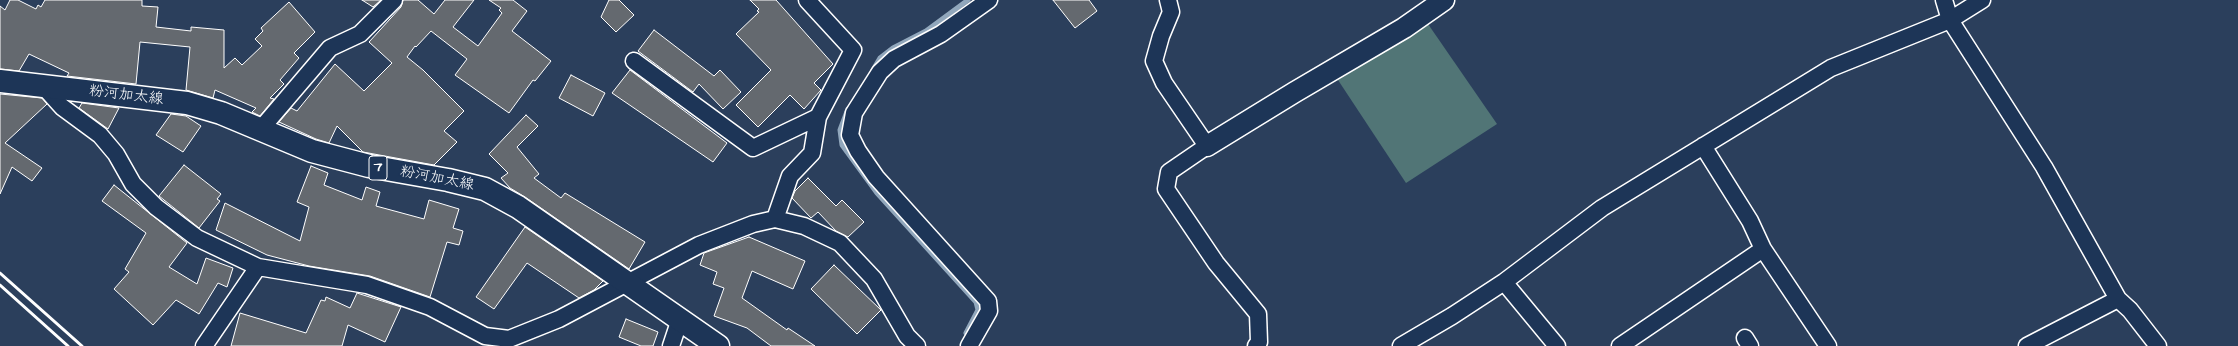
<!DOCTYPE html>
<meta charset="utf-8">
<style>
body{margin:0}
canvas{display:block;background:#2b3f5c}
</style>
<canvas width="2238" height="346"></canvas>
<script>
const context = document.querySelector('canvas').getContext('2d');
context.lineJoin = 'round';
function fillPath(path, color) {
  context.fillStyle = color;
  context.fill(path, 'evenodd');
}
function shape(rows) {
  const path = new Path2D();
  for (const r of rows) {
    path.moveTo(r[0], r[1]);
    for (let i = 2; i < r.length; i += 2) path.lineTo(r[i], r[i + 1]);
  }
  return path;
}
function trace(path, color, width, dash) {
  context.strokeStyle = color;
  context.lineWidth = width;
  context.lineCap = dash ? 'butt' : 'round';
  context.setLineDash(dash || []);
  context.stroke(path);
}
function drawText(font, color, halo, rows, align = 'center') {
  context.font = font + ' "Architects Daughter","Klee One",sans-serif';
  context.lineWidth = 3.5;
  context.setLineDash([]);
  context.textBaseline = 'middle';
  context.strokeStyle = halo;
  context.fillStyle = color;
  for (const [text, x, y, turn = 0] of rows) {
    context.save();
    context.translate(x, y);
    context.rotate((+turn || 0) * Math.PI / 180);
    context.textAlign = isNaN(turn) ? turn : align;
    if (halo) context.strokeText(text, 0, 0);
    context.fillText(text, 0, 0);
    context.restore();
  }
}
fillPath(shape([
 [1428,24,1497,124,1406,183,1338,80]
]), '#517576');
trace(shape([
 [873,70,880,58,893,48,926,31,968,0],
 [848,109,840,130,842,145,877,193,976,302,978,310,966,333]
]), '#91a7bc', 5);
const building = shape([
 [10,0,18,0,36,9,38,5,41,7,45,0,142,0,142,6,158,7,156,27,191,31,191,27,224,30,224,68,235,58,242,65,262,46,255,39,263,31,261,28,289,2,315,32,294,53,299,58,280,80,284,84,270,98,274,99,260,116,252,112,256,108,215,90,213,98,186,90,190,47,140,42,136,84,67,76,69,73,29,54,19,71,0,69,0,6,5,10,10,0],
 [362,0,381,0,373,7,362,0],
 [403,0,418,0,434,14,445,0,474,0,453,27,478,46,502,13,499,10,501,8,489,0,513,0,527,11,512,31,551,61,535,81,533,80,509,113,455,75,467,59,431,31,416,47,415,46,407,57,423,70,464,111,444,131,457,142,434,165,363,152,337,126,329,143,316,139,279,122,291,108,297,111,335,64,364,91,392,63,369,42,401,7,403,0],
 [609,0,619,0,634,15,616,32,601,17,609,0],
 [750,0,776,0,833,64,814,83,821,90,804,109,790,95,758,127,736,105,771,70,736,34,759,12,757,11,759,9,750,0],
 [1053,0,1089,0,1097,11,1075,28,1053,0],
 [654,30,714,76,720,70,741,92,723,109,699,84,693,92,638,51,654,30],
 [630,70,727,143,713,162,612,93,630,70],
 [571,75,605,93,593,116,559,98,571,75],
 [0,94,42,98,47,104,5,143,42,168,32,181,12,167,0,194,0,94],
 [82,103,119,108,108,129,79,108,82,103],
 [171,114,186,116,201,126,183,152,156,135,171,114],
 [526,115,538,126,517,147,539,174,534,178,561,198,565,193,645,242,629,269,525,197,510,188,501,178,508,173,489,154,526,115],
 [184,165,221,194,217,199,220,201,199,228,159,196,184,165],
 [311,166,328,173,324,185,362,200,366,187,380,192,376,206,424,219,429,200,459,209,453,228,463,231,459,245,447,242,430,297,370,276,309,266,267,255,216,230,225,203,300,241,309,207,297,202,311,166],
 [808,178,836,206,842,200,864,222,848,237,836,231,818,212,811,218,792,198,795,191,808,178],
 [114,185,187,243,169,267,197,284,206,258,233,268,227,287,218,283,199,314,176,300,153,325,114,289,129,272,125,269,146,233,102,201,114,185],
 [525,227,603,281,594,290,579,298,527,263,494,309,476,297,525,227],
 [749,237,805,261,793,289,752,271,742,298,787,330,788,328,815,346,771,346,747,328,714,316,724,288,713,284,717,272,700,265,704,253,749,237],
 [834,265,881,310,857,334,811,289,834,265],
 [357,293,401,307,385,342,348,325,342,346,231,346,240,313,306,333,321,300,325,301,326,297,350,308,357,293],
 [626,319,658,332,653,346,641,346,619,337,626,319]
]);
fillPath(building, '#64696f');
trace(building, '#fff', 1);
const minor = shape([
 [1168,0,1171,12,1161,36,1154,61,1164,83,1207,146,1169,172,1166,189,1216,263,1258,314,1259,342,1256,346],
 [1944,0,1950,20,2044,167,2118,299,2130,310,2158,346],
 [634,61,753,148,818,117],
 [44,87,62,107,100,135,116,154,133,184,156,207,197,238,258,267,367,285,430,307,485,336,509,339,559,319,699,245,753,224,775,219,804,226,840,243,874,279,907,336,917,346],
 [260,130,330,48,360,34,394,0],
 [1703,146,1750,221,1763,249,1828,346],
 [775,219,790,176,812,153,818,117,853,50,807,0],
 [1504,282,1557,346],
 [1745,338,1750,346],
 [204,346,258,267],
 [671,346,680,319],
 [969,346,989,311,988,301,876,177,858,151,850,135,854,113,880,72,894,59,941,34,989,0],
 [1401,346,1452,316,1504,282,1602,208,1831,68,1950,20,1982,0],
 [1620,346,1763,249],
 [2027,346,2118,299]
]);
const tertiary = shape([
 [1207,146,1295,92,1404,28,1444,0]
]);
const primary = shape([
 [0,81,187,103,221,113,312,151,369,166,448,180,485,189,518,207,718,346]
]);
trace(minor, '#fff', 19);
trace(tertiary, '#fff', 23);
trace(primary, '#fff', 25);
trace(minor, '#1d3557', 16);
trace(tertiary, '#1d3557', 20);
trace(primary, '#1d3557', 22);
trace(shape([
 [0,273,82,346],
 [0,285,68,346]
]), '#fff', 3);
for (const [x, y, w] of [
 [378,168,18]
]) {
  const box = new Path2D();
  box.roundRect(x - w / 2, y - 12, w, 24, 3);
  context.fillStyle = '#1d3557';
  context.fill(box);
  trace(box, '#fff', 1);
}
drawText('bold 14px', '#fff', null, [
 ["7",378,168]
]);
drawText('15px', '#fff', '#1d3557', [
 ["粉河加太線",126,96,7],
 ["粉河加太線",437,179,11]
]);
</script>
